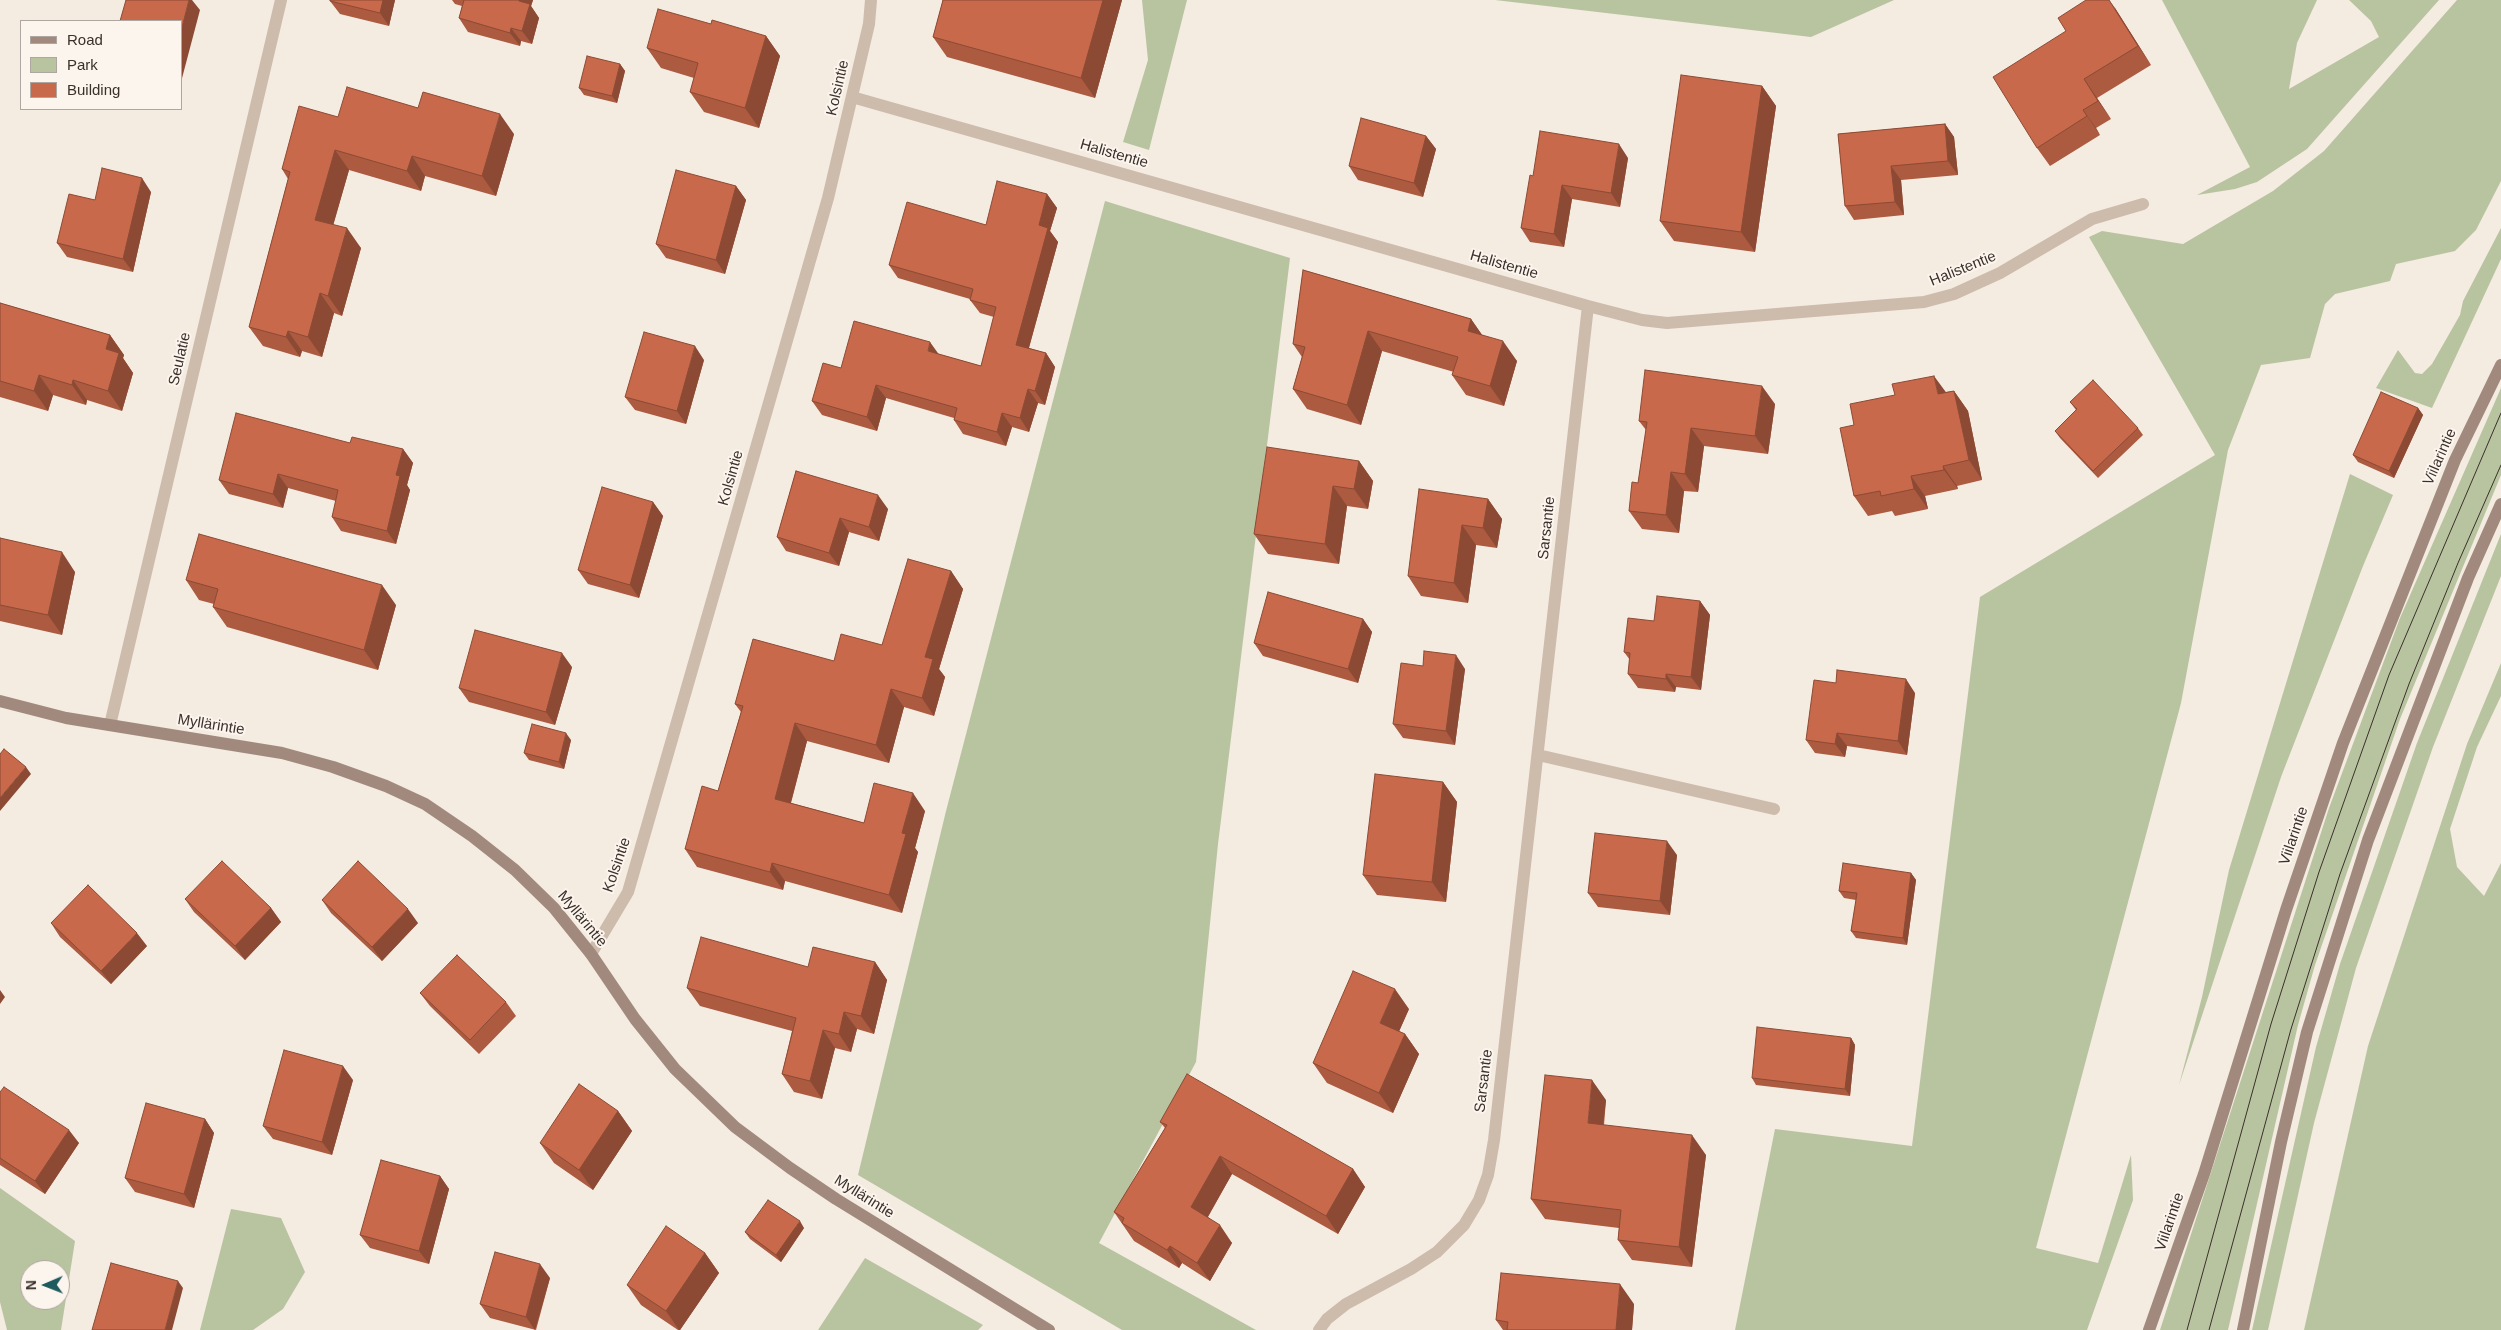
<!DOCTYPE html>
<meta charset="utf-8">
<style>
body{margin:0}
#map{position:relative;width:2501px;height:1330px;overflow:hidden;background:#f4ebe1;font-family:Arial,sans-serif}
canvas{display:block}
.legend{position:absolute;left:20px;top:20px;width:162px;height:90px;box-sizing:border-box;background:#fbf5ee;border:1px solid #aea6a0;margin:0;padding:6px 9px;list-style:none;font-size:15px;color:#3b302b}
.legend li{display:flex;align-items:center;gap:10px;height:25px}
.legend b{width:25px;border:1px solid #aea6a0}
.north{position:absolute;left:20px;top:1260px;width:50px;height:50px;box-sizing:border-box;background:#fbf5ee;border:1px solid #aea6a0;border-radius:50%;rotate:269deg;font-size:14px;font-weight:700;line-height:20px;text-align:center;color:#3b302b}
.north::after{content:'';display:block;margin:auto;width:18px;height:22px;background:#1f5a5e;clip-path:polygon(50% 0,100% 100%,50% 72%,0 100%)}
</style>
<div id="map">
<canvas width="2501" height="1330"></canvas>
<ul class="legend">
<li><b style="height:6px;background:#a18a7d"></b>Road</li>
<li><b style="height:14px;background:#b8c4a0"></b>Park</li>
<li><b style="height:14px;background:#c8694b"></b>Building</li>
</ul>
<div class="north">N</div>
</div>
<script>
const context = document.querySelector('canvas').getContext('2d');
context.lineJoin = 'round';
function fillPath(path, color) {
  context.fillStyle = color;
  context.fill(path, 'evenodd');
}
function shape(rows) {
  const path = new Path2D();
  for (const r of rows) {
    path.moveTo(r[0], r[1]);
    for (let i = 2; i < r.length; i += 2) path.lineTo(r[i], r[i + 1]);
  }
  return path;
}
function trace(path, color, width, dash) {
  context.strokeStyle = color;
  context.lineWidth = width;
  context.lineCap = dash ? 'butt' : 'round';
  context.setLineDash(dash || []);
  context.stroke(path);
}
function drawText(font, color, halo, rows, align = 'center') {
  context.font = font + ' Arial,sans-serif';
  context.lineWidth = 4;
  context.setLineDash([]);
  context.textBaseline = 'middle';
  context.strokeStyle = halo;
  context.fillStyle = color;
  for (const [text, x, y, turn = 0] of rows) {
    context.save();
    context.translate(x, y);
    context.rotate((+turn || 0) * Math.PI / 180);
    context.textAlign = isNaN(turn) ? turn : align;
    if (halo) context.strokeText(text, 0, 0);
    context.fillText(text, 0, 0);
    context.restore();
  }
}
fillPath(shape([
 [1142,0,1187,0,1149,150,1123,142,1148,60],
 [1495,0,1894,0,1811,37],
 [2162,0,2317,0,2297,43,2289,89,2379,37,2371,21,2349,0,2439,0,2307,149,2257,182,2235,189,2197,195,2250,167],
 [2457,0,2501,0,2501,181,2476,230,2455,251,2396,264,2390,281,2335,294,2325,304,2310,358,2261,365,2228,450,2181,703,2036,1248,2098,1263,2131,1155,2133,1200,2087,1330,1735,1330,1775,1129,1912,1146,1980,597,2215,455,2089,237,2102,231,2183,244,2273,191,2324,151],
 [1105,201,1290,258,1218,844,1196,1062,1099,1243,1256,1330,1122,1330,858,1175,946,811],
 [2501,228,2501,259,2432,408,2376,388,2398,350,2415,373,2422,374,2432,364,2460,315,2463,301],
 [2501,388,2501,475,2400,719,2315,965,2298,1025,2228,1330,2160,1330,2329,808,2400,618],
 [2350,474,2393,495,2363,566,2281,777,2179,1085,2202,997,2229,870],
 [2501,534,2501,576,2433,747,2356,968,2314,1123,2268,1330,2252,1330,2316,1047,2340,964,2417,743],
 [2501,663,2501,696,2477,747,2450,829,2457,867,2484,896,2501,863,2501,1330,2304,1330,2368,1046,2467,744],
 [0,1188,75,1241,61,1330,7,1330,0,1302],
 [30,1270,60,1270,60,1300,30,1300],
 [231,1209,281,1218,305,1272,283,1309,253,1330,200,1330],
 [865,1258,983,1325,978,1330,818,1330]
]), '#b8c4a0');
trace(shape([
 [852,97,1588,306,1642,320,1667,323,1924,302,1954,294,2000,273,2092,219,2143,204],
 [110,725,281,0],
 [1538,755,1774,809],
 [591,954,628,892,828,198,869,24,871,0],
 [1319,1330,1327,1319,1346,1304,1411,1269,1437,1252,1464,1225,1479,1200,1488,1175,1494,1140,1588,306]
]), '#cdbbac', 12);
trace(shape([
 [0,701,66,718,282,753,333,767,386,786,425,804,472,836,515,870,554,908,591,954,635,1019,675,1069,735,1127,790,1168,836,1199,1049,1330],
 [2149,1330,2204,1174,2286,910,2343,743,2455,460,2501,365],
 [2243,1330,2281,1142,2307,1032,2368,840,2468,578,2501,504]
]), '#a18a7d', 12);
trace(shape([
 [2187,1330,2271,1024,2319,872,2389,675,2501,413],
 [2209,1330,2291,1029,2340,874,2409,684,2458,563,2501,465]
]), '#3b302b', 1);
fillPath(shape([
 [395,0,389,26,340,14,330,1],
 [452,0,533,0,531,6,539,18,532,44,521,41,520,46,468,32,459,18,462,6,455,4],
 [943,0,1122,0,1095,98,947,57,933,37],
 [2115,8,2151,65,2097,98,2111,119,2096,128,2100,135,2050,166,2037,148],
 [711,24,766,36,780,56,759,128,704,112,690,92,694,78,661,68,647,48],
 [620,64,625,71,617,103,584,95,579,88],
 [1762,86,1776,106,1755,252,1674,241,1660,221],
 [338,117,514,134,496,196,425,176,421,191,349,170,333,225,361,248,342,316,334,313,322,357,302,351,300,357,263,346,249,327,288,179,282,169],
 [1945,124,1954,137,1958,175,1901,180,1904,215,1854,220,1845,206,1838,134],
 [1426,136,1436,149,1423,197,1358,180,1349,166],
 [1628,158,1620,207,1572,199,1564,247,1530,242,1521,228,1533,176],
 [736,186,746,200,725,274,666,258,656,244],
 [151,192,133,272,67,257,57,243,95,200],
 [1047,194,1057,208,1050,231,1058,242,1029,348,1046,353,1055,367,1045,405,1038,403,1029,432,1012,427,1006,446,963,434,954,420,954,418,886,398,877,431,822,415,812,401,938,354,981,366,994,317,980,313,970,300,970,299,898,278,889,265,986,225],
 [1303,270,1471,319,1482,335,1517,361,1504,406,1466,395,1452,375,1454,372,1382,351,1361,425,1307,409,1293,389,1302,357,1293,344],
 [0,303,110,335,124,355,123,358,133,373,122,411,87,400,86,405,53,395,48,411,0,397],
 [704,360,686,424,635,410,625,397],
 [1954,391,1968,411,1982,480,1957,486,1958,489,1925,496,1928,509,1895,516,1892,511,1868,516,1854,496,1854,425,1946,392],
 [2070,402,2138,428,2143,435,2098,478,2060,438,2055,431,2076,410],
 [1775,404,1768,454,1704,446,1698,492,1684,491,1679,533,1642,529,1629,511,1638,483,1646,430,1639,421],
 [2418,408,2423,415,2394,478,2358,462,2353,455],
 [350,443,403,449,413,463,407,485,410,490,396,544,341,531,332,517,336,501,288,488,283,508,229,494,219,480],
 [1359,461,1373,481,1368,509,1347,506,1339,564,1268,554,1254,534],
 [796,471,888,509,879,541,849,532,839,566,786,551,777,537],
 [1488,499,1502,519,1497,548,1476,545,1468,603,1421,596,1408,576],
 [653,502,663,516,639,598,588,584,578,570],
 [0,538,75,572,62,635,0,621],
 [951,571,963,589,939,669,945,677,934,716,904,707,889,763,807,741,791,803,864,823,925,811,915,848,918,852,902,913,785,881,783,890,697,867,685,849,718,791,741,712,735,704,834,661,882,645],
 [186,580,396,605,378,670,227,627,213,607,214,604,199,600],
 [1700,601,1710,615,1701,690,1676,687,1675,692,1638,688,1628,674,1630,660,1624,652,1654,621],
 [1363,619,1372,632,1358,683,1263,656,1254,643],
 [1423,666,1465,669,1455,745,1403,738,1393,724],
 [572,667,555,725,469,702,459,688],
 [1915,693,1907,755,1847,746,1845,757,1815,753,1806,740],
 [571,740,564,769,529,760,524,753],
 [1443,782,1457,802,1446,902,1377,895,1363,875],
 [1677,855,1670,915,1598,907,1588,893],
 [1911,873,1916,880,1907,945,1856,938,1851,931,1856,900,1844,898,1839,891],
 [185,899,271,908,281,922,245,960,194,912],
 [322,900,418,923,382,961,331,913],
 [51,923,147,946,111,984,60,937],
 [875,962,887,980,874,1034,857,1029,851,1052,835,1048,822,1099,794,1092,782,1074,792,1031,700,1006,687,988,808,967],
 [420,993,506,1002,516,1016,479,1054,430,1006],
 [1409,1009,1399,1031,1405,1034,1419,1054,1393,1113,1327,1083,1313,1063],
 [1851,1038,1855,1045,1850,1096,1756,1085,1752,1078],
 [353,1080,332,1155,273,1139,263,1126],
 [0,1092,79,1143,45,1194,0,1165],
 [1606,1100,1604,1125,1706,1155,1692,1267,1632,1260,1618,1240,1619,1228,1545,1219,1531,1199],
 [618,1111,632,1131,593,1190,554,1163,540,1143],
 [205,1119,214,1133,194,1208,135,1192,125,1178],
 [1160,1122,1353,1169,1365,1187,1338,1234,1232,1174,1208,1217,1232,1243,1210,1281,1182,1263,1179,1268,1134,1241,1114,1212,1165,1128],
 [440,1176,449,1189,429,1264,370,1248,360,1235],
 [804,1228,781,1262,750,1239,745,1232],
 [705,1253,719,1273,680,1330,678,1330,641,1305,627,1285],
 [550,1278,536,1330,490,1318,480,1304],
 [1634,1304,1632,1330,1503,1330,1496,1320]
]), '#ac5a40');
fillPath(shape([
 [189,0,192,0,200,10,181,82,181,31],
 [383,0,395,0,389,26,380,13],
 [519,0,533,0,531,6,539,18,532,44,522,31],
 [1103,0,1122,0,1095,98,1081,78],
 [2109,0,2115,8,2151,65,2138,46],
 [511,28,521,41,520,46,510,33],
 [766,36,780,56,759,128,745,108],
 [620,64,625,71,617,103,612,96],
 [2084,79,2097,98,2111,119,2098,101],
 [1762,86,1776,106,1755,252,1741,232],
 [2083,110,2096,128,2100,135,2087,116],
 [500,114,514,134,496,196,482,176],
 [1945,124,1954,137,1958,175,1948,161],
 [1426,136,1436,149,1423,197,1414,183],
 [1619,144,1628,158,1620,207,1611,193],
 [335,150,349,170,329,240,315,220],
 [412,156,425,176,421,191,407,171],
 [1891,166,1901,180,1904,215,1895,202],
 [142,178,151,192,133,272,123,259],
 [1562,185,1572,199,1564,247,1554,234],
 [736,186,746,200,725,274,716,260],
 [1047,194,1057,208,1050,231,1058,242,1026,358,1016,345,1039,225],
 [347,228,361,248,342,316,328,296],
 [320,293,334,313,322,357,308,337],
 [1471,319,1485,339,1468,331],
 [288,331,302,351,300,357,286,337],
 [1368,331,1382,351,1361,425,1347,405],
 [110,335,124,355,123,358,133,373,122,411,108,391,106,349],
 [1503,341,1517,361,1504,406,1490,386],
 [930,342,940,356,928,351],
 [695,346,704,360,686,424,677,411],
 [1046,353,1055,367,1045,405,1035,391],
 [39,375,53,395,48,411,34,391],
 [1934,376,1948,395,1938,394],
 [73,380,87,400,86,405,72,385],
 [876,385,886,398,877,431,867,417],
 [1762,386,1775,404,1768,454,1755,436],
 [1028,389,1038,403,1029,432,1020,418],
 [1954,391,1968,411,1982,480,1969,460],
 [2418,408,2423,415,2394,478,2389,471],
 [1002,413,1012,427,1006,446,997,432],
 [1691,428,1704,446,1698,492,1685,474],
 [403,449,413,463,407,485,410,490,396,544,387,531,396,475],
 [1359,461,1373,481,1368,509,1354,489],
 [1943,466,1957,486,1958,489,1944,470],
 [1671,472,1684,491,1679,533,1666,515],
 [278,474,288,488,283,508,273,494],
 [1911,476,1925,496,1928,509,1914,489],
 [1333,486,1347,506,1339,564,1325,544],
 [878,495,888,509,879,541,869,527],
 [1488,499,1502,519,1497,548,1483,528],
 [653,502,663,516,639,598,630,585],
 [840,518,849,532,839,566,829,553],
 [1462,525,1476,545,1468,603,1454,583],
 [62,552,75,572,62,635,48,615],
 [951,571,963,589,939,669,945,677,934,716,922,698,925,657],
 [382,585,396,605,378,670,364,650],
 [1700,601,1710,615,1701,690,1691,677],
 [1363,619,1372,632,1358,683,1348,669],
 [562,653,572,667,555,725,546,712],
 [1456,655,1465,669,1455,745,1446,731],
 [1666,674,1676,687,1675,692,1666,679],
 [1906,679,1915,693,1907,755,1898,741],
 [891,689,904,707,889,763,876,745],
 [795,723,807,741,787,817,775,799],
 [566,733,571,740,564,769,559,762],
 [1837,733,1847,746,1845,757,1835,744],
 [26,767,31,774,0,811,0,798],
 [1443,782,1457,802,1446,902,1432,882],
 [913,793,925,811,915,848,918,852,902,913,889,895,902,833],
 [1667,841,1677,855,1670,915,1660,901],
 [772,863,785,881,783,890,770,872],
 [1911,873,1916,880,1907,945,1903,938],
 [271,908,281,922,245,960,235,946],
 [408,909,418,923,382,961,372,947],
 [137,933,147,946,111,984,101,971],
 [875,962,887,980,874,1034,861,1016],
 [1395,989,1409,1009,1394,1043,1380,1023],
 [0,990,5,997,0,1004],
 [844,1012,857,1029,851,1052,839,1034],
 [823,1030,835,1048,822,1099,810,1081],
 [1405,1034,1419,1054,1393,1113,1379,1093],
 [1851,1038,1855,1045,1850,1096,1845,1089],
 [343,1066,353,1080,332,1155,322,1142],
 [1592,1080,1606,1100,1601,1143,1588,1123],
 [618,1111,632,1131,593,1190,579,1170],
 [205,1119,214,1133,194,1208,184,1194],
 [69,1130,79,1143,45,1194,35,1181],
 [1692,1135,1706,1155,1692,1267,1679,1247],
 [1220,1156,1232,1174,1203,1225,1191,1207],
 [1353,1169,1365,1187,1338,1234,1326,1216],
 [440,1176,449,1189,429,1264,419,1251],
 [800,1221,804,1228,781,1262,776,1255],
 [1220,1225,1232,1243,1210,1281,1197,1263],
 [1170,1246,1182,1263,1179,1268,1167,1250],
 [705,1253,719,1273,680,1330,679,1330,666,1311],
 [540,1264,550,1278,535,1330,526,1317],
 [178,1281,183,1288,172,1330,165,1330],
 [1620,1284,1634,1304,1632,1330,1616,1330]
]), '#8c4a34');
const building = shape([
 [126,0,189,0,181,31,181,21,120,21,126,0],
 [330,0,383,0,380,13,330,1,330,0],
 [464,0,519,0,519,1,530,4,522,31,511,28,510,33,459,18,464,0],
 [943,0,1103,0,1081,78,933,37,943,0],
 [2086,0,2109,0,2138,46,2084,79,2098,101,2083,110,2087,116,2037,148,1993,77,2066,31,2058,18,2086,0],
 [658,9,711,24,712,20,766,36,745,108,690,92,698,63,647,48,658,9],
 [587,56,620,64,612,96,579,88,587,56],
 [1681,75,1762,86,1741,232,1660,221,1681,75],
 [347,87,418,108,423,92,500,114,482,176,412,156,407,171,335,150,315,220,347,228,328,296,320,293,308,337,288,331,286,337,249,327,290,172,282,169,299,106,338,117,347,87],
 [1361,118,1426,136,1414,183,1349,166,1361,118],
 [1945,124,1948,161,1891,166,1895,202,1845,206,1838,134,1945,124],
 [1540,131,1619,144,1611,193,1562,185,1554,234,1521,228,1530,175,1533,176,1540,131],
 [102,168,142,178,123,259,57,243,69,194,95,200,102,168],
 [676,170,736,186,716,260,656,244,676,170],
 [997,181,1047,194,1039,225,1048,228,1016,345,1046,353,1035,391,1028,389,1020,418,1002,413,997,432,954,420,957,408,876,385,867,417,812,401,823,363,841,368,854,321,930,342,928,351,981,366,996,307,970,300,973,289,889,265,907,202,986,225,997,181],
 [1303,270,1471,319,1468,331,1503,341,1490,386,1452,375,1458,357,1368,331,1347,405,1293,389,1305,347,1293,344,1303,270],
 [0,303,110,335,106,349,119,353,108,391,73,380,72,385,39,375,34,391,0,381,0,303],
 [644,332,695,346,677,411,625,397,644,332],
 [1645,370,1762,386,1755,436,1691,428,1685,474,1671,472,1666,515,1629,511,1632,482,1638,483,1647,422,1639,421,1645,370],
 [1934,376,1938,394,1954,391,1969,460,1943,466,1944,470,1911,476,1914,489,1881,496,1880,491,1854,496,1840,428,1854,425,1850,404,1895,395,1892,384,1934,376],
 [2093,380,2138,428,2093,471,2055,431,2077,409,2070,402,2093,380],
 [2381,392,2418,408,2389,471,2353,455,2381,392],
 [236,413,350,443,352,437,403,449,396,475,400,476,387,531,332,517,338,490,278,474,273,494,219,480,236,413],
 [1267,447,1359,461,1354,489,1333,486,1325,544,1254,534,1267,447],
 [796,471,878,495,869,527,840,518,829,553,777,537,796,471],
 [602,487,653,502,630,585,578,570,602,487],
 [1419,489,1488,499,1483,528,1462,525,1454,583,1408,576,1419,489],
 [199,534,382,585,364,650,213,607,218,589,186,580,199,534],
 [0,538,62,552,48,615,0,605,0,538],
 [908,559,951,571,925,657,933,659,922,698,891,689,876,745,795,723,775,799,864,823,874,783,913,793,902,833,906,834,889,895,772,863,770,872,685,849,702,786,718,791,743,706,735,704,753,639,834,661,841,634,882,645,908,559],
 [1268,592,1363,619,1348,669,1254,643,1268,592],
 [1657,596,1700,601,1691,677,1666,674,1666,679,1628,674,1630,653,1624,652,1628,618,1654,621,1657,596],
 [475,630,562,653,546,712,459,688,475,630],
 [1424,651,1456,655,1446,731,1393,724,1401,663,1423,666,1424,651],
 [1837,670,1906,679,1898,741,1837,733,1835,744,1806,740,1814,680,1836,683,1837,670],
 [532,724,566,733,559,762,524,753,532,724],
 [4,749,26,767,0,798,0,754,4,749],
 [1375,774,1443,782,1432,882,1363,875,1375,774],
 [1595,833,1667,841,1660,901,1588,893,1595,833],
 [222,861,271,908,235,946,185,899,222,861],
 [358,861,408,909,372,947,322,900,358,861],
 [1843,863,1911,873,1903,938,1851,931,1857,893,1839,891,1843,863],
 [88,885,137,933,101,971,51,923,88,885],
 [701,937,808,967,813,947,875,962,861,1016,844,1012,839,1034,823,1030,810,1081,782,1074,796,1018,687,988,701,937],
 [457,955,506,1002,470,1040,420,993,457,955],
 [1353,971,1395,989,1380,1023,1405,1034,1379,1093,1313,1063,1353,971],
 [1757,1027,1851,1038,1845,1089,1752,1078,1757,1027],
 [284,1050,343,1066,322,1142,263,1126,284,1050],
 [1187,1074,1353,1169,1326,1216,1220,1156,1191,1207,1220,1225,1197,1263,1170,1246,1167,1250,1122,1223,1124,1218,1114,1212,1167,1125,1160,1122,1187,1074],
 [1545,1075,1592,1080,1588,1123,1692,1135,1679,1247,1618,1240,1621,1210,1531,1199,1545,1075],
 [579,1084,618,1111,579,1170,540,1143,579,1084],
 [4,1087,69,1130,35,1181,0,1158,0,1092,4,1087],
 [146,1103,205,1119,184,1194,125,1178,146,1103],
 [381,1160,440,1176,419,1251,360,1235,381,1160],
 [768,1200,800,1221,776,1255,745,1232,768,1200],
 [666,1226,705,1253,666,1311,627,1285,666,1226],
 [495,1252,540,1264,526,1317,480,1304,495,1252],
 [111,1263,178,1281,165,1330,92,1330,111,1263],
 [1501,1273,1620,1284,1616,1330,1507,1330,1508,1322,1496,1320,1501,1273]
]);
fillPath(building, '#c8694b');
trace(building, '#8c4a34', 1);
drawText('15px', '#3b302b', '#fbf5ee', [
 ["Kolsintie",838,88,-77],
 ["Halistentie",1114,154,16],
 ["Halistentie",1504,265,16],
 ["Halistentie",1963,269,-22],
 ["Seulatie",180,359,-77],
 ["Viilarintie",2440,457,-66],
 ["Kolsintie",731,478,-74],
 ["Sarsantie",1547,528,-84],
 ["Myllärintie",211,725,9],
 ["Viilarintie",2294,836,-71],
 ["Kolsintie",617,865,-71],
 ["Myllärintie",582,919,50],
 ["Sarsantie",1484,1081,-83],
 ["Myllärintie",864,1197,32],
 ["Viilarintie",2170,1222,-71]
]);
</script>
